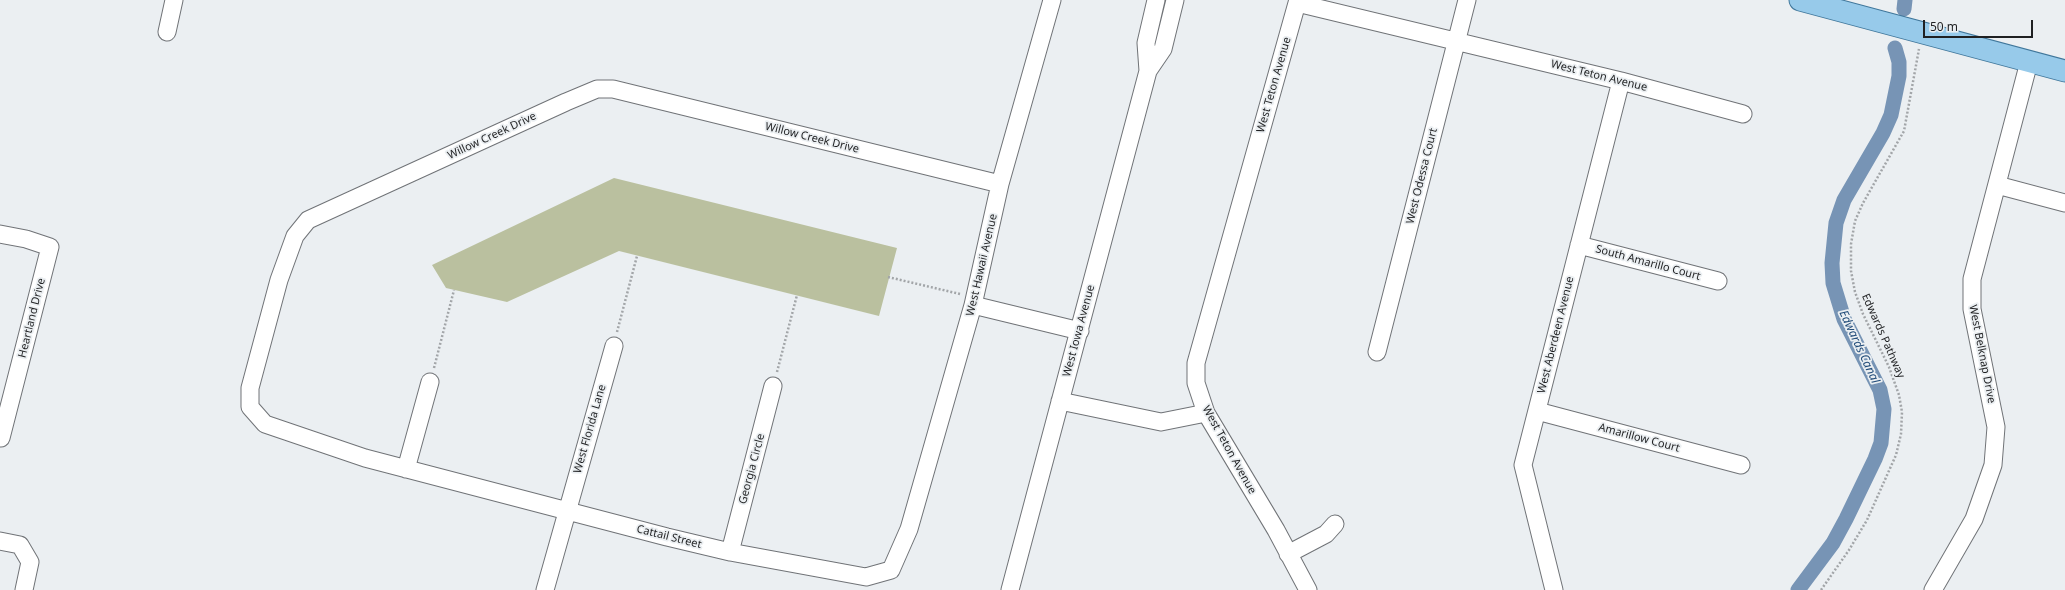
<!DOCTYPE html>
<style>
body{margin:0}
#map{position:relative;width:2065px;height:590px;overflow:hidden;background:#ebeff2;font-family:"Noto Sans",sans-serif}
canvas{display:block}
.scale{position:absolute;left:1923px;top:20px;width:110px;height:18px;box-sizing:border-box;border:2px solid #1f2022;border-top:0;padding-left:5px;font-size:12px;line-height:14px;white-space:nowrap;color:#1f2022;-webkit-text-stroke:3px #ebeff2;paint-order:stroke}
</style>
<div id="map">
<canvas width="2065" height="590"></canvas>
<div class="scale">50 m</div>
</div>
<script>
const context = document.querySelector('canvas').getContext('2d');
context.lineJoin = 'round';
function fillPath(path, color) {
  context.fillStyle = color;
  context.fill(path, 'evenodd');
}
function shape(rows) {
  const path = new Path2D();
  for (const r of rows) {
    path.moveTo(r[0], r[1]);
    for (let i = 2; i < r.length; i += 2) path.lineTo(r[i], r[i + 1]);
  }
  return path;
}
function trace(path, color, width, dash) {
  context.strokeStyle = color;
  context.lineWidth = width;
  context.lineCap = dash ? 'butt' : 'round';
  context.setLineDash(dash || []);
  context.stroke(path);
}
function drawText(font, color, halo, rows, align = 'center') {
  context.font = font + ' "Noto Sans",sans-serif';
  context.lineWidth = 3.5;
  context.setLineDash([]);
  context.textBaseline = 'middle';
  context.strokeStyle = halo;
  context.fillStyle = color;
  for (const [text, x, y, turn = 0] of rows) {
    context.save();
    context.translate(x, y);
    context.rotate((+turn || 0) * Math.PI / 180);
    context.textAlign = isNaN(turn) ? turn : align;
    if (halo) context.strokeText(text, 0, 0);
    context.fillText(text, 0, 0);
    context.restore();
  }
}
fillPath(shape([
 [614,178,897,248,879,316,619,251,507,302,446,288,432,265]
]), '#bac09f');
trace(shape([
 [1904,9,1905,0],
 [1798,590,1833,543,1846,519,1875,459,1881,443,1884,409,1880,390,1844,319,1833,283,1832,263,1836,223,1844,200,1883,133,1891,115,1899,76,1899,62,1895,48]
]), '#7794b5', 15);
const minor = shape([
 [167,32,174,0],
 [1148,71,1163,49,1175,0],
 [1000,184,613,89,597,89,566,102,308,220,295,236,279,280,250,388,250,407,265,424,365,458,667,537,730,552,866,577,891,570,909,529,973,305,1000,184,1052,0],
 [1997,185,2065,203],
 [0,234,26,239,50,247,1,438],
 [1579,245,1718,281],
 [973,305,1080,331],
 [1377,352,1467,0],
 [1060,401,1161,422,1206,413],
 [1537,411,1741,465],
 [406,469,430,382],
 [0,541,20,545,30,562,24,590],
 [730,552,773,386],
 [1288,554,1326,534,1335,524],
 [545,590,614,346],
 [1010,590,1148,71,1146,43,1156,0],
 [1308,590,1276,530,1206,413,1196,383,1196,363,1297,3,1621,81,1743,114],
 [1554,590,1523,465,1621,81],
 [1933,590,1974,519,1993,465,1996,427,1972,309,1972,279,2029,62]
]);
const major = shape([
 [1800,0,2065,71]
]);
trace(minor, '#707377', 19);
trace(major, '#40779b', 23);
trace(shape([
 [888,277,960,294],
 [617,332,637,256],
 [434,368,454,290],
 [777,372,797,295],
 [1821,590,1849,550,1867,520,1896,455,1901,434,1902,412,1899,395,1889,367,1863,314,1855,292,1851,271,1851,244,1855,221,1863,203,1904,131,1919,49]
]), '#a2a5a8', 2.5, [2, 2]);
trace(minor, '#fff', 17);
trace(major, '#97caea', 21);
drawText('11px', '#1f2022', '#ebeff2', [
 ["West Teton Avenue",1599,76,14],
 ["West Teton Avenue",1274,85,-74],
 ["Willow Creek Drive",492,136,-25],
 ["Willow Creek Drive",812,138,14],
 ["West Odessa Court",1422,176,-76],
 ["South Amarillo Court",1648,263,15],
 ["West Hawaii Avenue",982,265,-77],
 ["Heartland Drive",32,318,-76],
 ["West Iowa Avenue",1079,331,-75],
 ["West Aberdeen Avenue",1556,335,-76],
 ["Edwards Pathway",1883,336,66],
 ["West Belknap Drive",1982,354,79],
 ["West Florida Lane",590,429,-74],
 ["Amarillow Court",1639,438,15],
 ["West Teton Avenue",1229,450,61],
 ["Georgia Circle",752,469,-75],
 ["Cattail Street",669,537,14]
]);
drawText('italic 12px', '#234d7a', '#ebeff2', [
 ["Edwards Canal",1859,347,65]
]);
</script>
